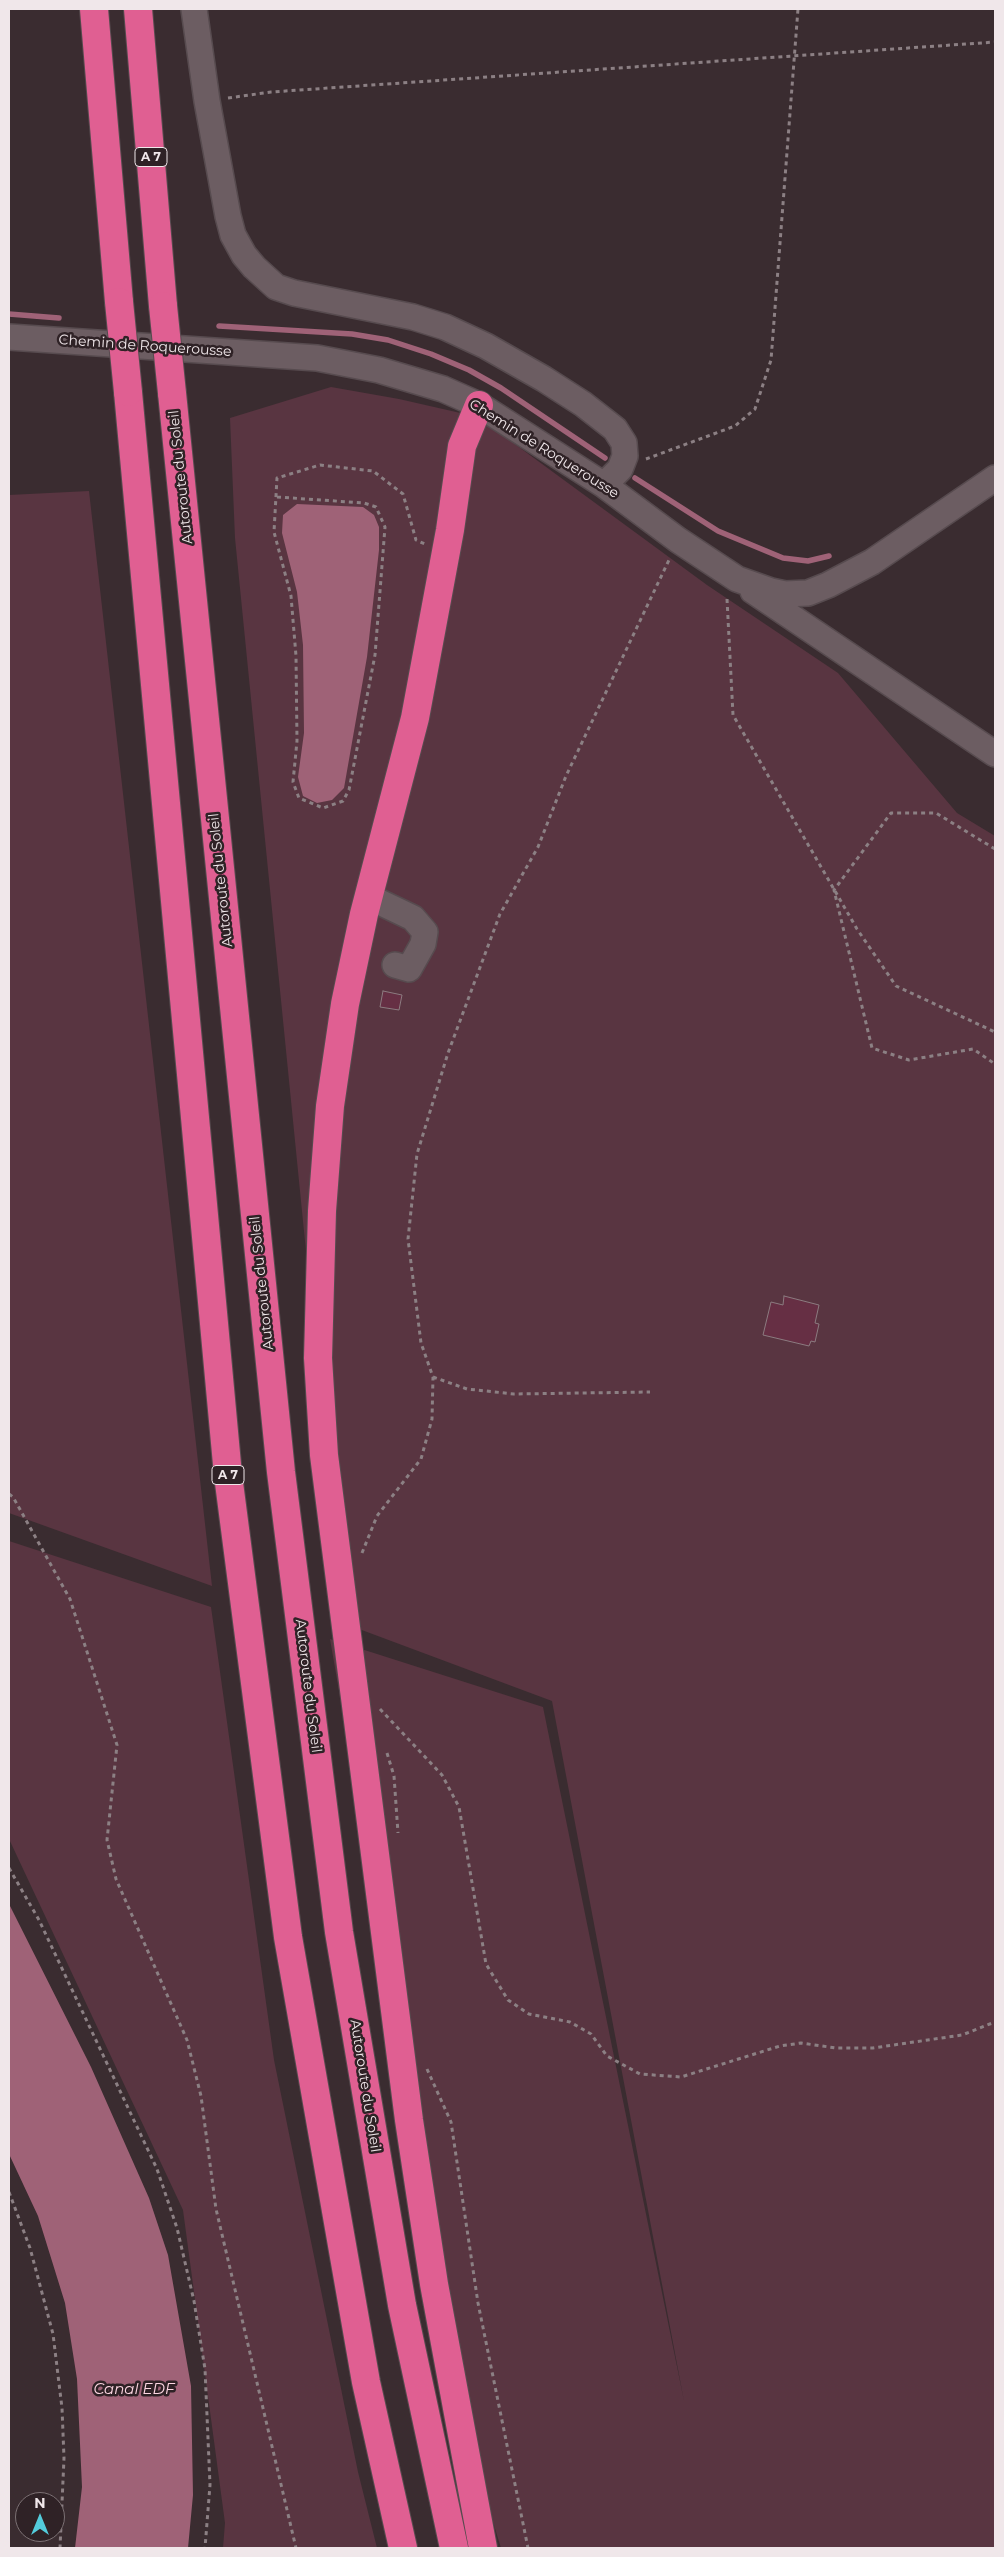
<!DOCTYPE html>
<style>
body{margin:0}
#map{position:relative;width:1004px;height:2557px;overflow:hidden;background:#3a2c30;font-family:Montserrat,sans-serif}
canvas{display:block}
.frame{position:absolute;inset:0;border:10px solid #f0e7ea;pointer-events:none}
.north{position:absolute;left:15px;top:2492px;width:50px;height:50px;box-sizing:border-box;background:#2f2226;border:1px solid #7c7174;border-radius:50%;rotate:0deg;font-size:14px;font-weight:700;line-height:20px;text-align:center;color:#f0e7ea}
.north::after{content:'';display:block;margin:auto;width:18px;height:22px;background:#53cbdb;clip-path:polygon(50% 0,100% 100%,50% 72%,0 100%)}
</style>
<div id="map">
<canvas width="1004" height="2557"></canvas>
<div class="frame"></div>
<div class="north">N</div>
</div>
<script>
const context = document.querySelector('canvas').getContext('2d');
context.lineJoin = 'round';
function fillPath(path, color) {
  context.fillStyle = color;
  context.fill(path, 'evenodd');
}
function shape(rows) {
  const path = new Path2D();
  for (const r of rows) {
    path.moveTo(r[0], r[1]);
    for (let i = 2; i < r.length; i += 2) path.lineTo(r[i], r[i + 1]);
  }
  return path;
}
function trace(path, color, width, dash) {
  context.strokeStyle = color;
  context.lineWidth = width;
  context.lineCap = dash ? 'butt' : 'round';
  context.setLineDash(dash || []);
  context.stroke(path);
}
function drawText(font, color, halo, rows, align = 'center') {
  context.font = font + ' Montserrat,sans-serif';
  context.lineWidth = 5;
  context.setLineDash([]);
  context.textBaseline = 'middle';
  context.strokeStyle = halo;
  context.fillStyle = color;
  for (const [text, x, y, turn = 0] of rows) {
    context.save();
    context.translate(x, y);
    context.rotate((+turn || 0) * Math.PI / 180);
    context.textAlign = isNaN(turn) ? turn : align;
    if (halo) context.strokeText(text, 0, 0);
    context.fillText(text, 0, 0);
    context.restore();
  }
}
fillPath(shape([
 [331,387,399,399,478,417,707,585,838,673,957,813,995,836,995,2548,501,2548,468,2440,330,1639,543,1707,684,2401,552,1701,343,1623,235,538,230,418],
 [89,491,212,1586,9,1513,9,495],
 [9,1541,211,1607,274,2060,358,2472,377,2548,223,2548,225,2523,183,2210,9,1839]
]), '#593541');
fillPath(shape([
 [297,504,363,507,374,515,379,527,379,550,367,657,344,788,332,800,317,803,303,796,298,777,304,733,303,645,297,592,282,533,283,515],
 [9,1904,91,2067,149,2198,168,2255,191,2386,193,2495,188,2548,75,2548,82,2487,77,2379,65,2303,38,2216,9,2154]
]), '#9f6277');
trace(shape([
 [9,314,59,318],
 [219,326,352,334,388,340,431,354,469,370,501,388,605,458],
 [635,478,718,531,783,558,808,561,829,556]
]), '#9f6277', 5.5);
const building = shape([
 [383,991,402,995,399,1010,380,1007,383,991],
 [784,1296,819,1305,815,1323,819,1324,815,1342,811,1341,809,1346,763,1335,771,1302,783,1305,784,1296]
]);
fillPath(building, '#662f44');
trace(building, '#8c7b80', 1);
const minor = shape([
 [194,9,207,101,228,216,233,235,244,255,254,267,276,287,294,293,413,317,445,327,486,346,544,379,583,404,615,429,624,443,625,456,620,469,604,485],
 [9,337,317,358,379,370,443,389,479,405,604,485,678,540,737,579,771,591,785,594,808,593,828,585,872,562,995,478],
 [753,591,995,754],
 [369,897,413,918,425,932,423,944,409,969,395,965]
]);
const highway = shape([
 [94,9,119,302],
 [138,9,163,306],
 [128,392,228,1475,288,1937,366,2382,403,2548],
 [172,393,281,1472,339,1932,402,2305,454,2548],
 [479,405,462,446,450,530,415,718,364,914,345,1004,330,1106,322,1211,318,1358,324,1455,409,2120,434,2284,483,2548]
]);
trace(minor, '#574b4f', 28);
trace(highway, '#574b4f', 30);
trace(shape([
 [228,98,271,92,995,42],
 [646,459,735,426,755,409,771,360,798,9],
 [277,497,364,503,376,507,385,527,375,655,349,790,343,801,323,808,299,798,293,782,297,741,296,656,291,596,274,532,277,478,320,465,373,471,403,494,416,540,425,544],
 [727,599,733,715,857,929,896,986,995,1032],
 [995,849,936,813,891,813,834,890,872,1048,909,1060,973,1049,995,1064],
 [433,1377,467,1389,514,1394,650,1392],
 [9,1494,13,1497,70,1599,117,1745,107,1840,116,1879,187,2040,201,2096,216,2209,296,2548],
 [362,1553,377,1516,421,1459,432,1419,433,1377,421,1343,408,1239,417,1154,448,1053,500,914,538,847,566,776,669,560],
 [380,1709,442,1775,459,1807,486,1964,508,2000,529,2014,570,2022,591,2034,607,2056,640,2074,681,2077,780,2046,801,2043,836,2048,873,2048,962,2035,995,2022],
 [387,1753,394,1776,398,1833],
 [9,1868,39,1920,157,2169,177,2228,194,2301,205,2369,210,2485,205,2548],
 [427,2069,451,2122,478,2303,528,2548],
 [9,2192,30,2248,53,2334,62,2408,64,2458,60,2548]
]), '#8c8084', 3, [4, 4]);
trace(minor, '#6c5d62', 25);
trace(highway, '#e05f92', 28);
const highwayBridge = shape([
 [119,302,128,392],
 [163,306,172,393]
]);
trace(highwayBridge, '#574b4f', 30, []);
trace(highwayBridge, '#e05f92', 28);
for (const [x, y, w] of [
 [151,157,32],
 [228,1475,32]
]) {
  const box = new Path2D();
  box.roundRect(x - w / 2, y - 9.5, w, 19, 4);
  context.fillStyle = '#2f2226';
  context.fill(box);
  trace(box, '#f0e7ea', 1);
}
drawText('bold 12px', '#f0e7ea', null, [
 ["A 7",151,157],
 ["A 7",228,1475]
]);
drawText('14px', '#f0e7ea', '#2f2226', [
 ["Chemin de Roquerousse",145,346,4],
 ["Chemin de Roquerousse",544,449,32],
 ["Autoroute du Soleil",181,477,-96],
 ["Autoroute du Soleil",221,880,-96],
 ["Autoroute du Soleil",262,1283,-96],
 ["Autoroute du Soleil",308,1686,83],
 ["Autoroute du Soleil",365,2086,81]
]);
drawText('italic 15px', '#fdd6e2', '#2f2226', [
 ["Canal EDF",134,2390]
]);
</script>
